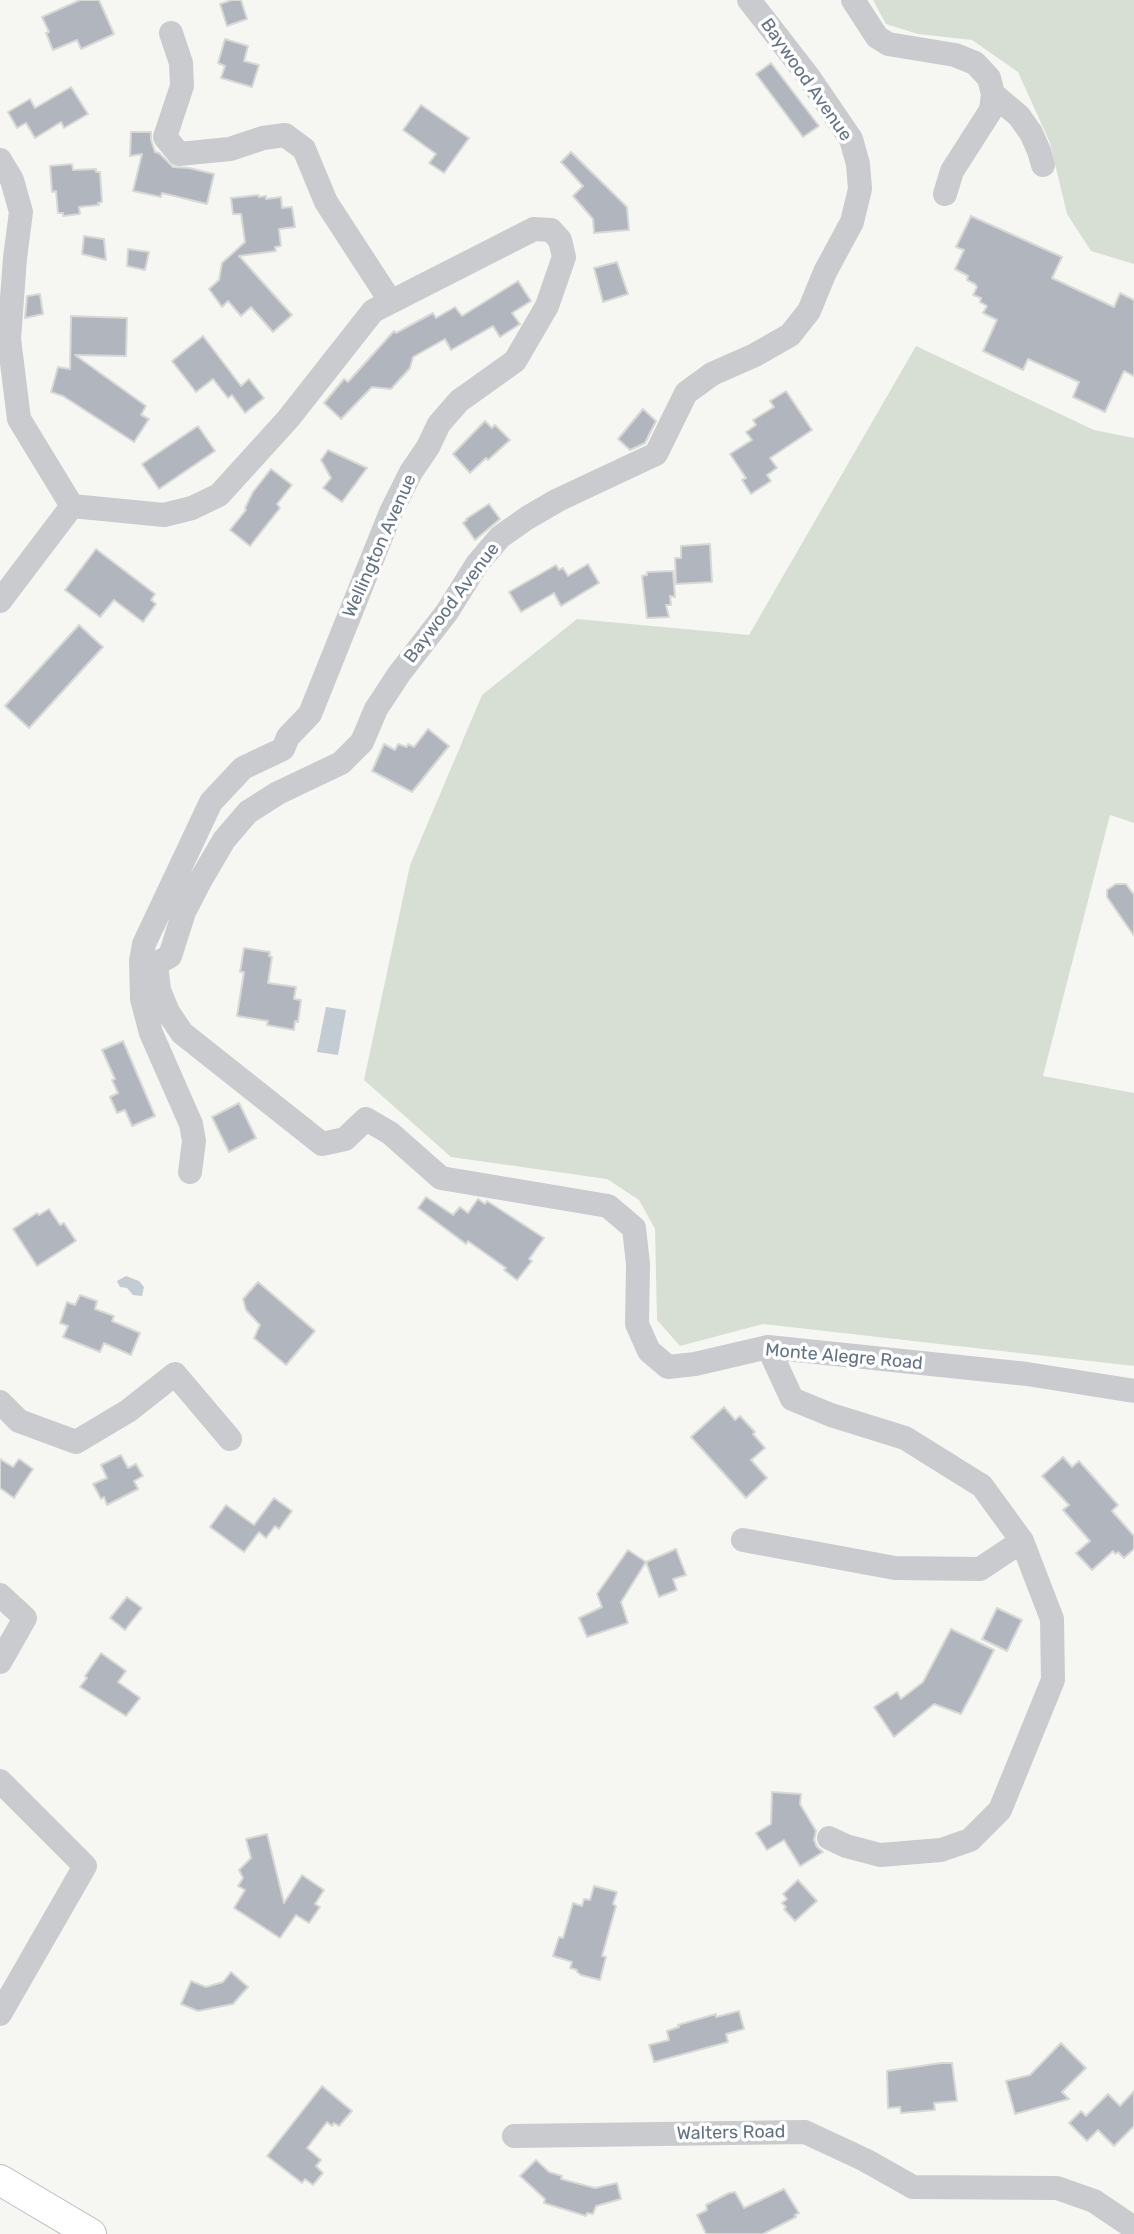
<!DOCTYPE html>
<style>
body{margin:0}
canvas{display:block;background:#f6f7f3}
</style>
<canvas width="1134" height="2234"></canvas>
<script>
const context = document.querySelector('canvas').getContext('2d');
context.lineJoin = 'round';
function fillPath(path, color) {
  context.fillStyle = color;
  context.fill(path, 'evenodd');
}
function shape(rows) {
  const path = new Path2D();
  for (const r of rows) {
    path.moveTo(r[0], r[1]);
    for (let i = 2; i < r.length; i += 2) path.lineTo(r[i], r[i + 1]);
  }
  return path;
}
function trace(path, color, width, dash) {
  context.strokeStyle = color;
  context.lineWidth = width;
  context.lineCap = dash ? 'butt' : 'round';
  context.setLineDash(dash || []);
  context.stroke(path);
}
function drawText(font, color, halo, rows, align = 'center') {
  context.font = font + ' Rubik,sans-serif';
  context.lineWidth = 7;
  context.setLineDash([]);
  context.textBaseline = 'middle';
  context.strokeStyle = halo;
  context.fillStyle = color;
  for (const [text, x, y, turn = 0] of rows) {
    context.save();
    context.translate(x, y);
    context.rotate((+turn || 0) * Math.PI / 180);
    context.textAlign = isNaN(turn) ? turn : align;
    if (halo) context.strokeText(text, 0, 0);
    context.fillText(text, 0, 0);
    context.restore();
  }
}
fillPath(shape([
 [873,0,1134,0,1134,264,1091,251,1067,214,1050,143,1018,72,972,40,918,34,886,24],
 [916,346,1094,430,1134,438,1134,823,1110,815,1043,1076,1134,1093,1134,1366,763,1324,680,1346,657,1320,655,1229,639,1200,607,1179,451,1157,364,1080,410,865,482,695,577,619,749,635]
]), '#d7dfd4');
fillPath(shape([
 [326,1007,346,1010,338,1055,317,1052],
 [126,1276,139,1281,144,1287,142,1296,133,1295,127,1288,120,1287,117,1281]
]), '#c4ccd3');
const building = shape([
 [80,0,99,0,114,34,81,49,77,40,53,50,46,33,49,32,42,17,80,0],
 [232,0,241,0,247,19,227,26,220,4,232,0],
 [225,39,248,46,244,61,259,65,252,87,221,78,225,66,218,63,225,39],
 [771,63,819,126,803,137,756,74,771,63],
 [71,87,88,114,64,128,61,122,35,138,26,123,17,128,8,112,30,99,35,108,71,87],
 [421,105,469,138,444,173,429,163,436,154,403,130,421,105],
 [131,132,151,132,151,140,155,152,159,153,173,167,189,168,214,174,207,204,162,193,161,197,133,191,142,154,130,156,131,132],
 [571,152,627,207,629,230,594,233,593,219,573,196,583,186,561,162,571,152],
 [72,164,73,170,96,169,96,172,100,172,102,202,98,203,99,205,79,207,80,214,63,216,63,213,58,213,56,191,52,192,50,166,72,164],
 [258,195,259,197,266,196,266,199,281,197,282,208,292,207,295,227,279,229,281,246,275,247,276,251,239,256,292,315,273,332,251,307,241,316,228,301,222,307,209,289,219,280,222,263,245,242,241,214,233,214,231,198,258,195],
 [971,216,1062,257,1052,278,1114,307,1120,293,1134,300,1134,376,1124,371,1105,412,1073,397,1079,382,1028,359,1023,370,983,351,997,320,983,313,987,306,980,302,981,298,973,295,977,287,975,284,967,280,968,276,955,269,964,250,956,247,971,216],
 [84,236,104,239,106,260,82,254,84,236],
 [128,249,149,252,145,270,127,266,128,249],
 [617,262,628,294,603,302,594,268,617,262],
 [518,281,531,301,512,313,520,324,500,337,493,326,451,350,445,339,413,357,410,368,391,389,372,387,341,419,324,403,344,379,348,382,394,331,396,333,433,313,436,318,455,307,462,316,518,281],
 [40,294,43,314,25,318,27,296,40,294],
 [71,316,127,318,126,356,75,355,146,406,141,415,149,419,134,442,63,396,51,392,58,367,70,369,71,316],
 [203,336,241,386,249,379,264,398,245,413,232,395,228,398,213,379,196,392,172,361,203,336],
 [786,391,812,430,770,458,777,468,767,475,771,481,751,494,742,480,746,478,730,454,752,440,746,432,756,425,753,420,774,407,770,401,786,391],
 [643,409,656,421,645,443,630,450,618,439,643,409],
 [485,421,492,428,495,425,510,440,488,460,486,458,470,473,453,454,485,421],
 [198,426,215,451,159,489,142,464,198,426],
 [328,450,367,468,342,502,323,488,331,478,321,460,328,450],
 [271,469,292,485,277,504,280,508,250,546,230,530,246,510,245,508,253,492,271,469],
 [489,504,500,519,475,540,463,523,467,520,466,519,489,504],
 [710,544,712,582,676,584,675,558,681,558,681,546,710,544],
 [96,549,155,594,151,600,156,604,143,622,114,600,100,617,65,590,96,549],
 [588,564,599,583,561,606,554,593,521,612,509,592,556,565,559,570,563,568,568,576,588,564],
 [673,571,675,597,670,596,671,605,666,605,669,617,647,618,642,576,647,575,647,572,673,571],
 [79,625,103,647,29,728,5,706,79,625],
 [428,729,449,746,412,792,372,771,384,744,395,750,398,744,407,747,408,744,414,747,428,729],
 [1116,884,1126,884,1134,895,1134,936,1107,897,1107,890,1116,884],
 [244,948,270,952,269,956,272,957,268,983,296,987,294,999,301,1000,298,1022,295,1021,294,1030,267,1025,268,1021,237,1016,244,972,240,972,244,948],
 [123,1041,155,1116,132,1126,125,1110,117,1113,110,1097,118,1093,112,1080,115,1079,102,1050,123,1041],
 [239,1103,256,1138,229,1152,212,1117,239,1103],
 [426,1197,453,1215,460,1207,468,1213,478,1199,485,1204,487,1201,544,1238,529,1259,532,1261,517,1280,504,1270,506,1268,468,1241,466,1244,418,1208,426,1197],
 [49,1209,60,1225,64,1223,76,1241,37,1266,13,1229,37,1213,39,1215,49,1209],
 [258,1282,315,1331,286,1365,254,1338,260,1325,246,1310,243,1299,258,1282],
 [80,1295,97,1301,95,1309,114,1316,112,1321,140,1333,131,1355,104,1343,100,1352,63,1337,68,1326,60,1323,67,1302,75,1305,80,1295],
 [724,1407,735,1420,740,1416,755,1432,753,1434,765,1448,751,1460,767,1478,746,1498,691,1437,724,1407],
 [121,1455,128,1468,136,1464,143,1476,134,1481,138,1489,107,1505,104,1497,101,1499,93,1484,107,1478,101,1465,121,1455],
 [1063,1457,1072,1467,1079,1461,1118,1505,1112,1511,1134,1536,1134,1549,1124,1558,1118,1552,1115,1554,1113,1551,1092,1570,1076,1553,1090,1541,1063,1510,1069,1505,1042,1476,1063,1457],
 [0,1459,13,1467,19,1459,33,1469,14,1498,0,1488,0,1459],
 [274,1498,292,1511,279,1529,275,1526,266,1538,259,1532,244,1552,210,1527,226,1505,254,1525,274,1498],
 [676,1549,686,1575,673,1579,677,1590,659,1597,646,1562,621,1602,628,1623,587,1637,579,1618,602,1607,597,1594,628,1550,646,1562,676,1549],
 [127,1597,142,1608,125,1630,110,1618,127,1597],
 [997,1608,1022,1620,1007,1651,982,1639,997,1608],
 [951,1629,994,1650,976,1686,961,1714,934,1704,894,1737,874,1707,897,1692,901,1699,923,1682,951,1629],
 [101,1653,126,1671,118,1682,140,1698,126,1716,80,1687,87,1678,85,1676,101,1653],
 [772,1792,801,1794,800,1804,816,1831,814,1840,817,1847,823,1852,800,1866,784,1840,767,1850,756,1833,771,1824,772,1792],
 [267,1834,284,1903,302,1875,324,1890,315,1904,320,1907,309,1923,296,1915,280,1938,234,1908,245,1890,238,1886,243,1878,239,1870,251,1858,246,1839,267,1834],
 [798,1880,817,1901,795,1921,784,1909,786,1907,782,1903,787,1899,783,1894,798,1880],
 [594,1886,617,1892,613,1904,616,1906,602,1956,606,1957,600,1980,581,1975,577,1972,577,1970,570,1968,572,1962,553,1956,559,1937,563,1938,573,1903,582,1906,584,1899,590,1900,594,1886],
 [231,1972,248,1987,233,2004,198,2011,181,2004,191,1981,206,1987,223,1982,231,1972],
 [739,2011,744,2029,726,2034,728,2042,654,2062,649,2045,669,2040,667,2031,679,2027,678,2025,716,2014,716,2017,739,2011],
 [1061,2043,1086,2068,1062,2092,1069,2099,1015,2114,1006,2081,1030,2075,1061,2043],
 [941,2063,952,2063,957,2101,934,2103,935,2110,901,2113,900,2107,888,2108,887,2071,941,2063],
 [322,2086,352,2111,339,2126,334,2123,332,2126,327,2122,307,2148,321,2160,316,2166,323,2173,313,2185,305,2179,302,2183,267,2156,322,2086],
 [1134,2091,1134,2126,1114,2146,1098,2130,1087,2141,1069,2123,1081,2111,1086,2116,1108,2094,1120,2106,1134,2091],
 [536,2160,549,2172,562,2176,561,2179,595,2188,617,2183,621,2199,596,2206,593,2214,587,2213,586,2216,544,2203,545,2199,520,2176,536,2160],
 [784,2189,799,2213,795,2215,796,2217,763,2234,706,2234,697,2215,707,2210,706,2205,729,2193,735,2192,744,2208,784,2189]
]);
fillPath(building, '#b1b6be');
trace(building, '#d8d8d6', 2);
const major = shape([
 [0,2180,91,2234]
]);
trace(major, '#b9bcc0', 32);
trace(shape([
 [853,0,877,37,888,44,955,55,975,63,989,78,993,94,991,110,952,171,945,194],
 [171,33,181,63,182,86,165,137,179,154,230,149,263,138,285,135,304,149,326,202,391,302],
 [993,94,1019,116,1031,133,1039,151,1043,165],
 [0,160,12,180,21,212,15,258,9,339,19,419,72,506],
 [0,601,72,506,164,515,192,508,219,495,288,419,373,311,534,229,551,230,560,240,564,257,547,306,515,361,459,401,439,424,428,447,411,472,391,512,310,714,288,737,283,749,243,768,211,802,144,944,141,961,142,999,151,1033,191,1124,194,1141,190,1172],
 [141,961,156,964,170,956,184,912,200,881,224,840,248,812,278,793,341,763,362,742,376,709,399,674,447,612,477,564,500,537,527,518,558,500,656,454,686,393,712,374,755,355,790,335,809,311,825,272,852,222,860,189,858,164,851,139,808,76,749,0],
 [156,964,159,990,168,1012,182,1033,322,1144,345,1139,366,1119,390,1133,441,1178,608,1206,634,1228,638,1264,637,1324,649,1351,668,1367,695,1364,768,1347,1027,1374,1134,1391],
 [768,1347,792,1399,831,1415,905,1438,982,1486,1022,1541,1052,1619,1053,1680,1000,1810,970,1840,941,1850,880,1855,846,1846,829,1838],
 [0,1402,19,1421,76,1442,128,1411,175,1374,230,1439],
 [743,1540,895,1568,980,1569,1022,1541],
 [0,1595,25,1618,0,1662],
 [0,1781,85,1866,0,2014],
 [514,2136,805,2132,865,2160,913,2187,1057,2188,1094,2201,1134,2228]
]), '#c9cbcf', 24);
trace(major, '#fff', 30);
drawText('18px', '#647286', '#fff', [
 ["Baywood Avenue",806,80,55],
 ["Wellington Avenue",380,546,-66],
 ["Baywood Avenue",452,603,-53],
 ["Monte Alegre Road",844,1357,5],
 ["Walters Road",731,2133,-1]
]);
</script>
